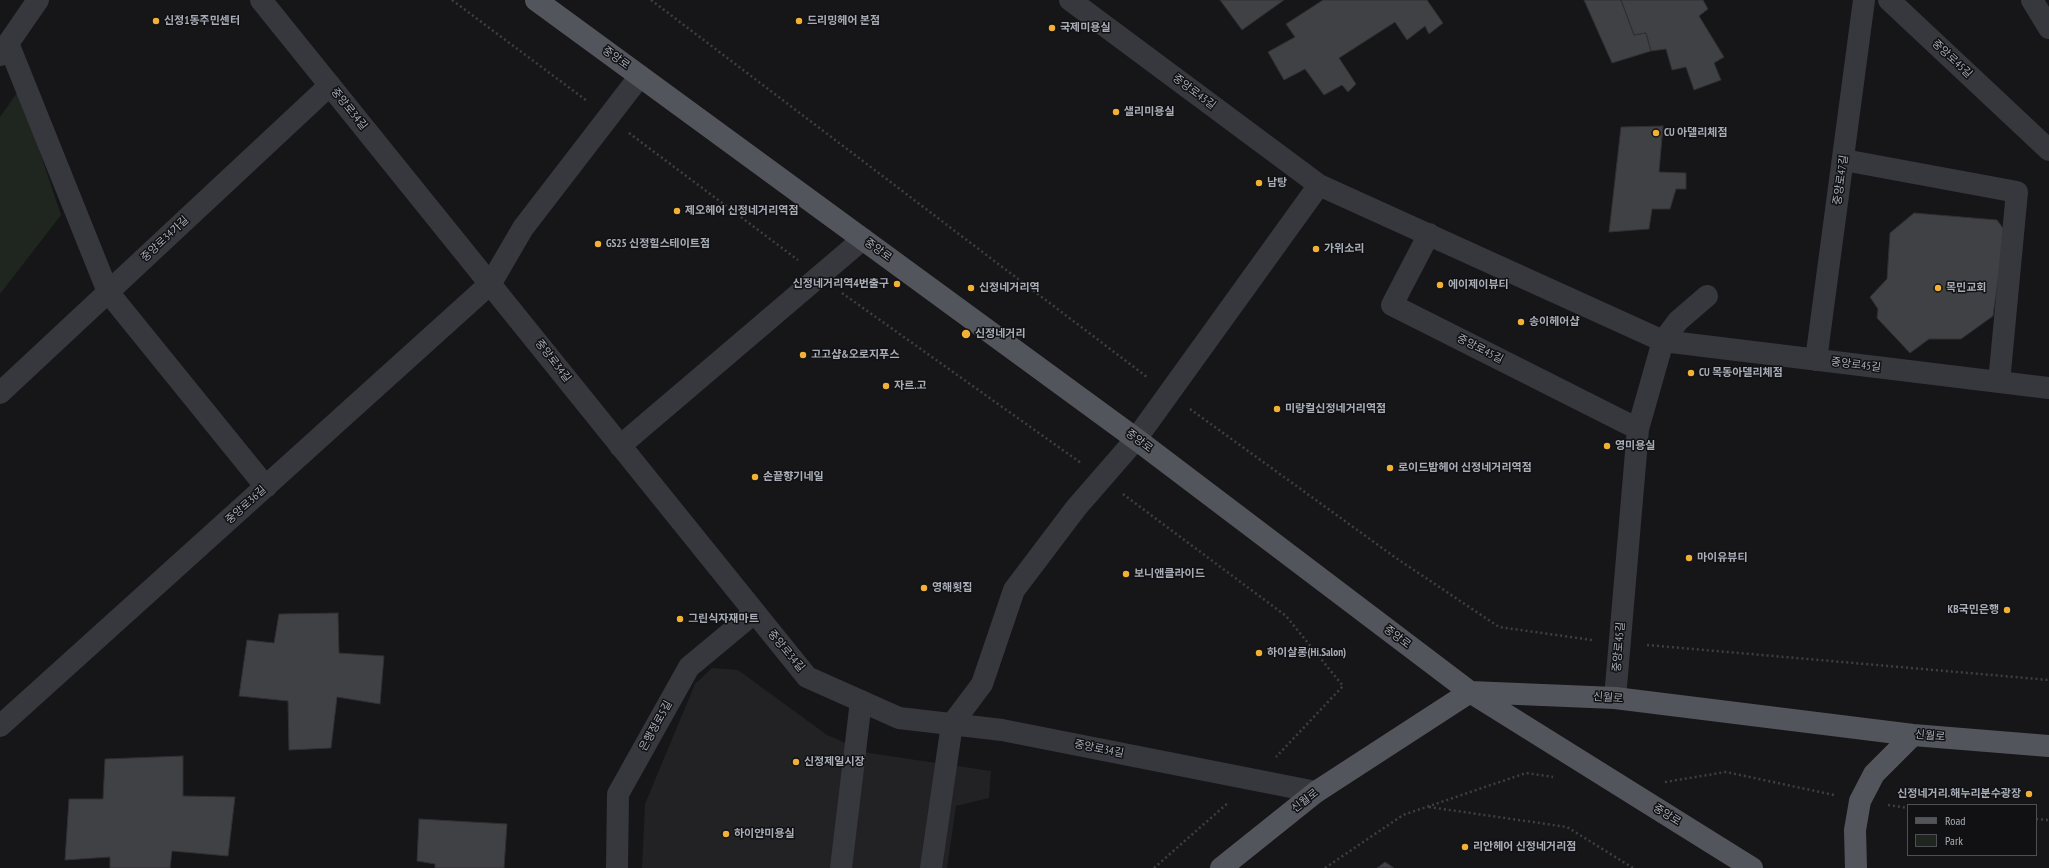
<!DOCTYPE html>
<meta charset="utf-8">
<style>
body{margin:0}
#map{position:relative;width:2049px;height:868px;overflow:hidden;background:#161618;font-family:"PT Sans Narrow",sans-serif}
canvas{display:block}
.legend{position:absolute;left:1907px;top:804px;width:130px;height:52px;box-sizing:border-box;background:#111113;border:1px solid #4d4f55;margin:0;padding:5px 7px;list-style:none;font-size:12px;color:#a8adb8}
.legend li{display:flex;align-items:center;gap:8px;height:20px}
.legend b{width:20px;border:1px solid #4d4f55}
</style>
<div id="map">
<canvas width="2049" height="868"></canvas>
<ul class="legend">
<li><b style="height:5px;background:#53555c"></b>Road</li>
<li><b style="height:11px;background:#1e261f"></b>Park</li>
</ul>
</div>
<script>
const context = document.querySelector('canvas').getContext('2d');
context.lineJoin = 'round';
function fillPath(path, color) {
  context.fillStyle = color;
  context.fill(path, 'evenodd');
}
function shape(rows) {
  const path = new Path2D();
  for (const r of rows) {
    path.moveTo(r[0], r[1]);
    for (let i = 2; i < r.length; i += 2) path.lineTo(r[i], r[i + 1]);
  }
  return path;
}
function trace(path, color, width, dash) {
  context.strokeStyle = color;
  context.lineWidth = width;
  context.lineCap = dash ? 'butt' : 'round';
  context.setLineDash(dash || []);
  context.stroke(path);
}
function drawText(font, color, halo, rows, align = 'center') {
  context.font = font + ' "PT Sans Narrow","Noto Sans KR",sans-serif';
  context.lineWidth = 3;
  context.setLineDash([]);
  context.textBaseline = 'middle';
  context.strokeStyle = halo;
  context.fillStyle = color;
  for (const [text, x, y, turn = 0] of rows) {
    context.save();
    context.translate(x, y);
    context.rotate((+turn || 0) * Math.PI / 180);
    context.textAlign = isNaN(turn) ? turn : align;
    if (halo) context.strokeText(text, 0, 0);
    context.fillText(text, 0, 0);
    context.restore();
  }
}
fillPath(shape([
 [712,668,738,670,827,735,869,753,991,771,989,798,956,806,947,868,642,868,645,804,695,684]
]), '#222225');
fillPath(shape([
 [19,90,61,215,0,294,0,117]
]), '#1e261f');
const building = shape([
 [1220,0,1284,0,1242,30,1220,0],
 [1323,0,1427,0,1443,23,1429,34,1425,26,1407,40,1395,22,1339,58,1356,84,1348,92,1342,85,1324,95,1305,69,1284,80,1268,52,1295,37,1286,24,1323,0],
 [1584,0,1621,0,1634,35,1646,33,1651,51,1612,63,1584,0],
 [1621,0,1703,0,1708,9,1699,16,1724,57,1714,63,1721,80,1694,90,1686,67,1672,70,1666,49,1651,51,1646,33,1634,35,1621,0],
 [1663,126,1659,172,1686,173,1686,189,1676,189,1670,209,1652,209,1649,229,1609,232,1621,127,1663,126],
 [1914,213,1997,220,2005,231,1993,316,1961,339,1929,339,1910,353,1877,318,1878,309,1870,297,1887,279,1890,233,1914,213],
 [338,613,339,653,384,656,380,704,337,697,331,748,289,750,288,701,239,696,247,640,274,643,279,614,338,613],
 [183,756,183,796,235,797,228,856,172,851,170,868,110,868,110,857,65,860,69,799,103,799,105,759,183,756],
 [419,819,507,824,504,868,435,868,435,864,417,861,419,819],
 [1385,862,1394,868,1377,868,1385,862]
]);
fillPath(building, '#404145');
trace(building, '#303034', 1);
trace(shape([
 [452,0,587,101],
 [651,0,1147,377],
 [629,133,798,260],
 [842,293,1081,463],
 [1190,409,1396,558,1499,627,1592,640],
 [1123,494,1286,616,1343,686,1276,757],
 [1647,645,2049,680],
 [1665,782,1726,772,1834,795],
 [1888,805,1908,808],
 [1429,807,1567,827,1633,868],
 [2036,819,2049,820],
 [1154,868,1229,802],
 [1325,868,1403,815,1526,773,1553,777]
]), '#3d3f44', 2.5, [2, 3]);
trace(shape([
 [261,0,807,677,899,718,1002,730,1316,792],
 [1070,0,1319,185,1663,341,2049,388],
 [1889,0,2049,150],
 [2032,0,2049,28],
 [8,43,108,292,266,487],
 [0,55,38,0],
 [1844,160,2017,192,1999,382],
 [1429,234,1392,305,1638,429],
 [1816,360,1864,0],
 [0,393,330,85],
 [620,446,863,239],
 [1615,698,1638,429,1663,341,1678,321,1707,296],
 [0,726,491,283,523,228,640,76],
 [617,868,618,794,689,667,754,613],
 [841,868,861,701],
 [931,868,952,724,982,684,1014,590,1076,508,1136,439,1319,185]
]), '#37383d', 22);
trace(shape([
 [536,0,1136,439,1470,692,1752,868],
 [1221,868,1316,792,1470,692,1615,698,1913,735,2049,746],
 [1856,868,1855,830,1860,801,1874,774,1913,735]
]), '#53555c', 22);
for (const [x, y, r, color] of [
 [156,21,4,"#f2b134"],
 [799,21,4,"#f2b134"],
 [1052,28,4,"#f2b134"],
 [1116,112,4,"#f2b134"],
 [1656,133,4,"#f2b134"],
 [1259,183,4,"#f2b134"],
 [677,211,4,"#f2b134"],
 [598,244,4,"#f2b134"],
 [1316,249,4,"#f2b134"],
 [897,284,4,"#f2b134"],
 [1440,285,4,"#f2b134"],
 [971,288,4,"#f2b134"],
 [1938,288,4,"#f2b134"],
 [1521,322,4,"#f2b134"],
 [966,334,5,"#f2b134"],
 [803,355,4,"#f2b134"],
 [1691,373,4,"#f2b134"],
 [886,386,4,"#f2b134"],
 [1277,409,4,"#f2b134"],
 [1607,446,4,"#f2b134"],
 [1390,468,4,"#f2b134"],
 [755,477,4,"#f2b134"],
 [1689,558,4,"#f2b134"],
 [1126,574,4,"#f2b134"],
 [924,588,4,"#f2b134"],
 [2007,610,4,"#f2b134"],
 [680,619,4,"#f2b134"],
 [1259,653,4,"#f2b134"],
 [796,762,4,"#f2b134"],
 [2029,794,4,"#f2b134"],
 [726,834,4,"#f2b134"],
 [1465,847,4,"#f2b134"]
]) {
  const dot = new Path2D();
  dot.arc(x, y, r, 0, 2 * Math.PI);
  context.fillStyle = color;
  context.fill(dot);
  trace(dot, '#111113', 1.5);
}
drawText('bold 11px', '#a8adb8', '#111113', [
 ["신정1동주민센터",164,21],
 ["드리밍헤어 본점",807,21],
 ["국제미용실",1060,28],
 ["샐리미용실",1124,112],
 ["CU 아델리체점",1664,133],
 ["남탕",1267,183],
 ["제오헤어 신정네거리역점",685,211],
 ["GS25 신정힐스테이트점",606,244],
 ["가위소리",1324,249],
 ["신정네거리역4번출구",889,284,"right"],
 ["에이제이뷰티",1448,285],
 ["신정네거리역",979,288],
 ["목민교회",1946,288],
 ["송이헤어샵",1529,322],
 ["신정네거리",975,334],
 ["고고샵&오로지푸스",811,355],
 ["CU 목동아델리체점",1699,373],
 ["자르.고",894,386],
 ["미랑컬신정네거리역점",1285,409],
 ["영미용실",1615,446],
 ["로이드밤헤어 신정네거리역점",1398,468],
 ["손끝향기네일",763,477],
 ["마이유뷰티",1697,558],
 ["보니앤클라이드",1134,574],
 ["영해횟집",932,588],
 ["KB국민은행",1999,610,"right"],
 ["그린식자재마트",688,619],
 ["하이살롱(Hi.Salon)",1267,653],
 ["신정제일시장",804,762],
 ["신정네거리.해누리분수광장",2021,794,"right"],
 ["하이얀미용실",734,834],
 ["리안헤어 신정네거리점",1473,847]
], 'left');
drawText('11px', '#a8adb8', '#111113', [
 ["중앙로",616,58,36],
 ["중앙로45길",1952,59,43],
 ["중앙로43길",1194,92,37],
 ["중앙로34길",349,109,51],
 ["중앙로47길",1841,180,-82],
 ["중앙로34가길",165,239,-43],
 ["중앙로",878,250,36],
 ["중앙로45길",1480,349,27],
 ["중앙로34길",553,361,52],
 ["중앙로45길",1856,365,7],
 ["중앙로",1139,441,37],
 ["중앙로36길",246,505,-42],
 ["중앙로",1397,637,37],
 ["중앙로45길",1619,647,-85],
 ["중앙로34길",786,651,50],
 ["신월로",1608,698,4],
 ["은행정로5길",656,726,-61],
 ["신월로",1930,736,5],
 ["중앙로34길",1099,749,11],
 ["신월로",1305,801,-38],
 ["중앙로",1667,815,32]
]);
</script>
